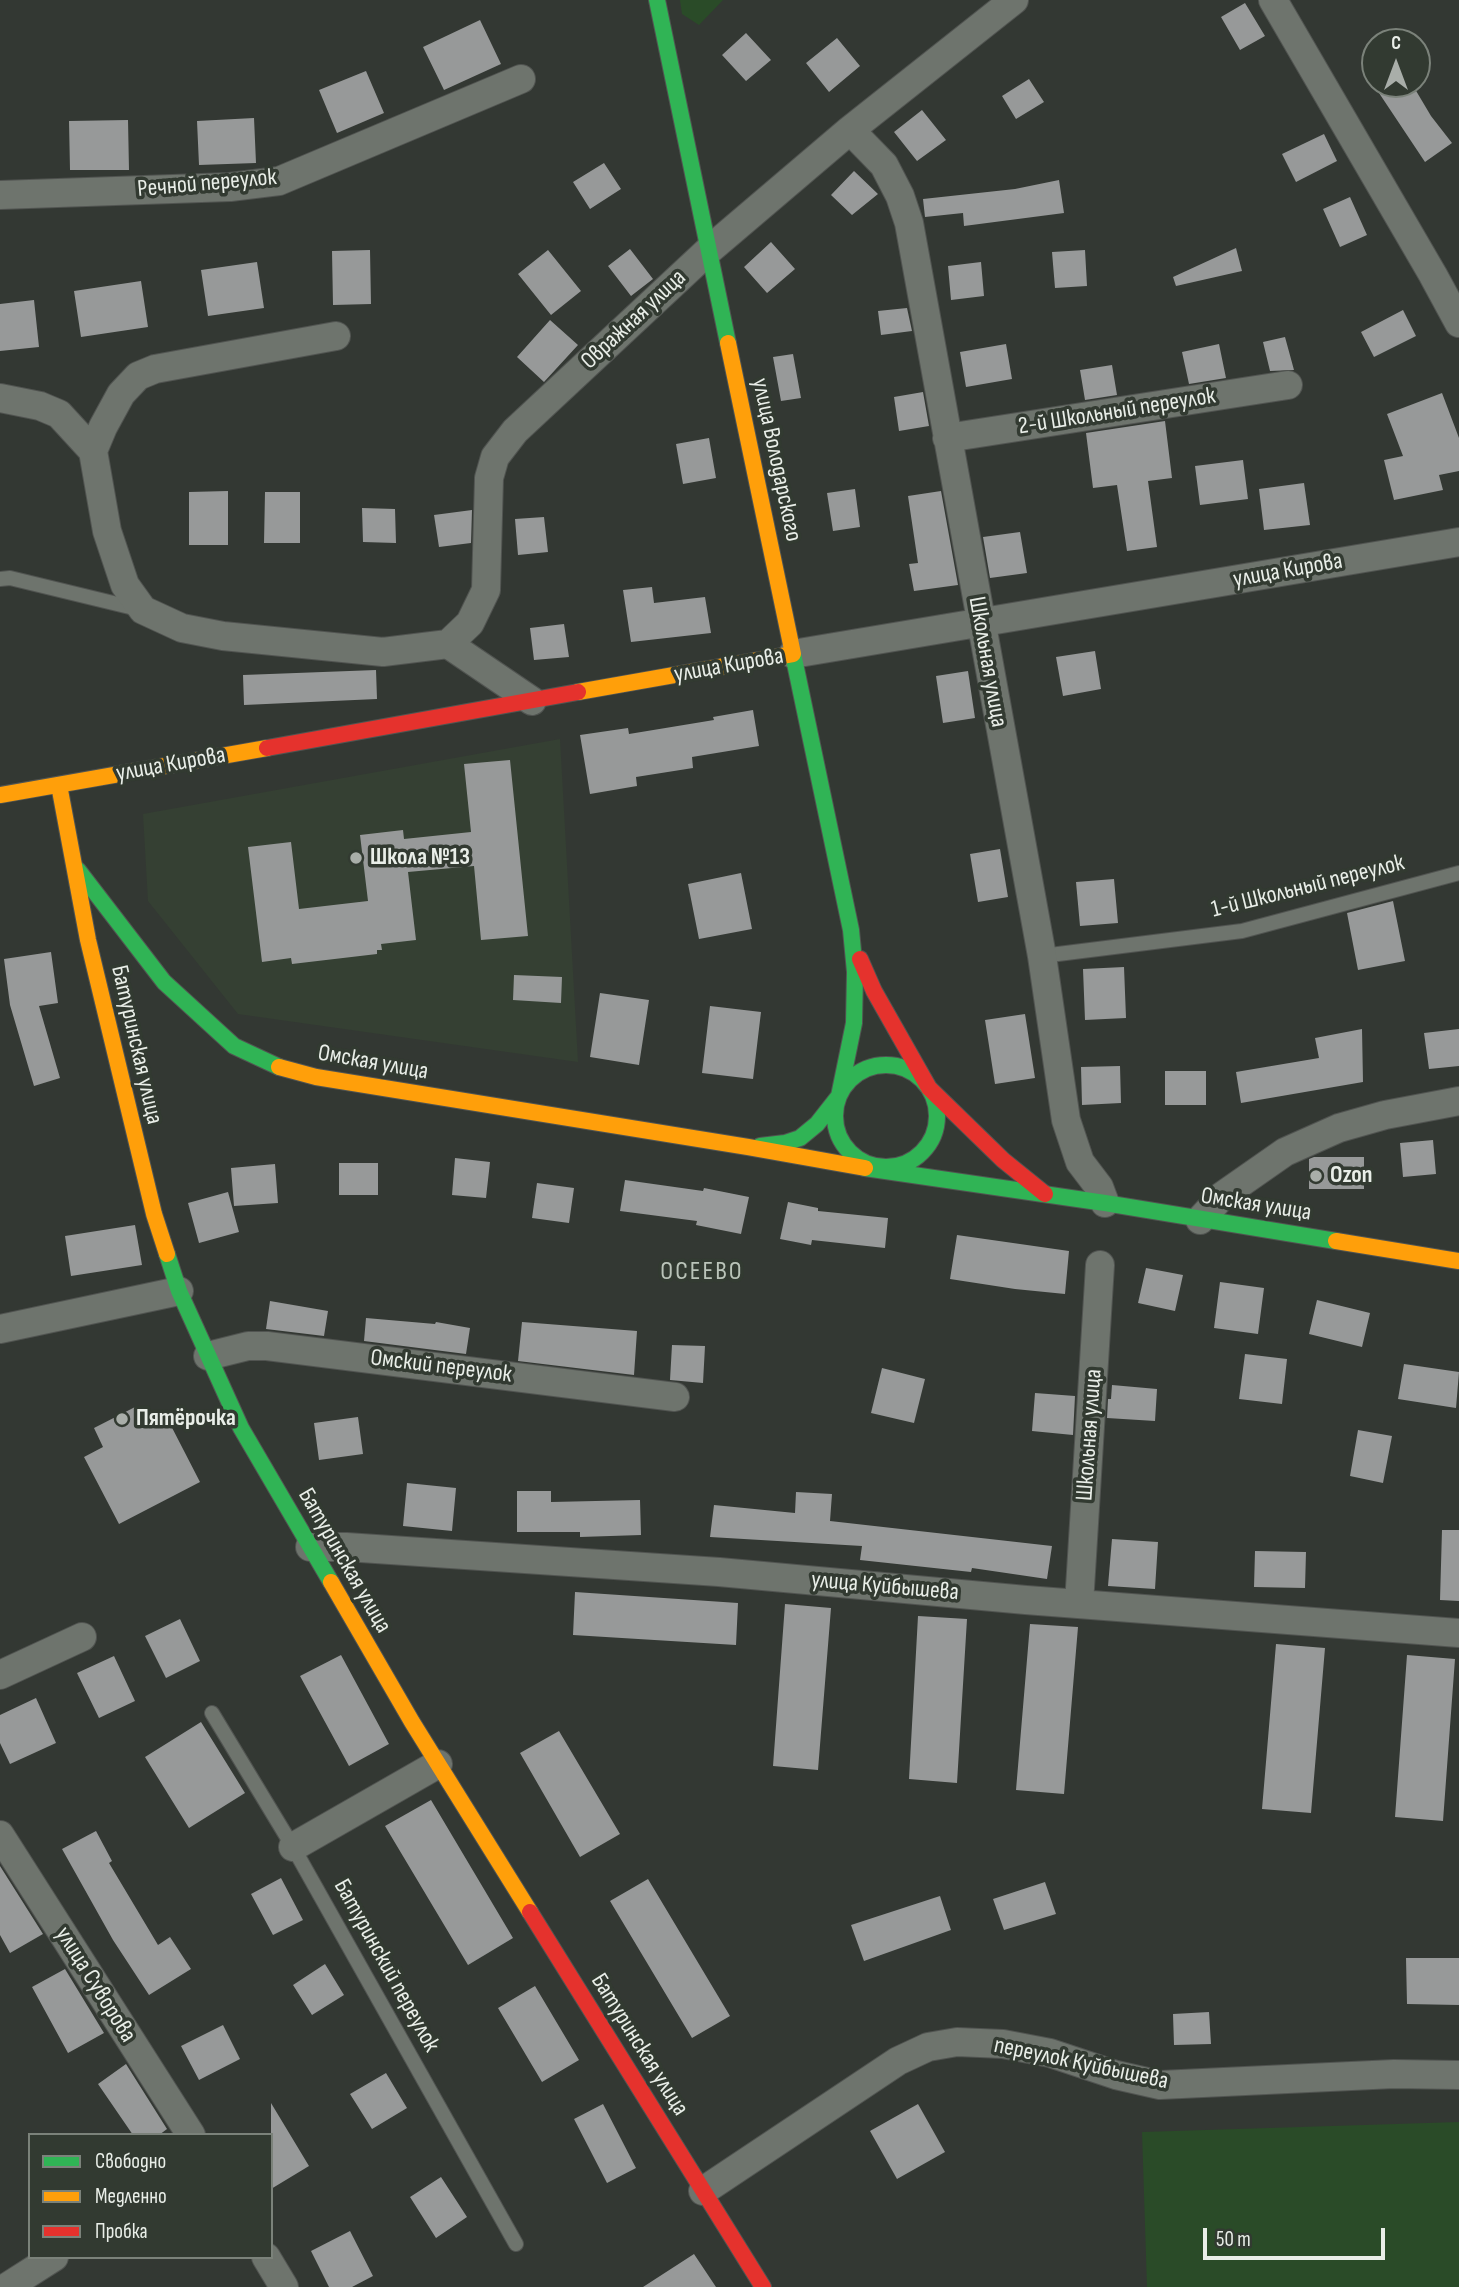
<!DOCTYPE html>
<meta charset="utf-8">
<style>
body{margin:0}
#map{position:relative;width:1459px;height:2287px;overflow:hidden;background:#333833;font-family:"Sofia Sans Condensed",sans-serif}
canvas{display:block}
.legend{position:absolute;left:28px;top:2133px;width:245px;height:126px;box-sizing:border-box;background:#323a31;border:2px solid #7b827a;margin:0;padding:9px 12px;list-style:none;font-size:21px;color:#e9eee8}
.legend li{display:flex;align-items:center;gap:14px;height:35px}
.legend b{width:35px;border:2px solid #7b827a}
.north{position:absolute;left:1361px;top:28px;width:70px;height:70px;box-sizing:border-box;background:#323a31;border:2px solid #7b827a;border-radius:50%;rotate:0deg;font-size:19px;font-weight:700;line-height:28px;text-align:center;color:#e9eee8}
.north::after{content:'';display:block;margin:auto;width:24px;height:32px;background:#a9aea9;clip-path:polygon(50% 0,100% 100%,50% 72%,0 100%)}
.scale{position:absolute;left:1203px;top:2228px;width:182px;height:32px;box-sizing:border-box;border:4px solid #e9eee8;border-top:0;padding-left:9px;font-size:21px;line-height:24px;white-space:nowrap;color:#e9eee8;-webkit-text-stroke:5px #323a31;paint-order:stroke}
</style>
<div id="map">
<canvas width="1459" height="2287"></canvas>
<ul class="legend">
<li><b style="height:9px;background:#30b455"></b>Свободно</li>
<li><b style="height:9px;background:#ff9f0a"></b>Медленно</li>
<li><b style="height:9px;background:#e5322d"></b>Пробка</li>
</ul>
<div class="north">С</div>
<div class="scale">50 m</div>
</div>
<script>
const context = document.querySelector('canvas').getContext('2d');
context.lineJoin = 'round';
function fillPath(path, color) {
  context.fillStyle = color;
  context.fill(path, 'evenodd');
}
function shape(rows) {
  const path = new Path2D();
  for (const r of rows) {
    if (r.length === 3) {
      path.moveTo(r[0] + r[2], r[1]);
      path.arc(r[0], r[1], r[2], 0, 2 * Math.PI);
      continue;
    }
    path.moveTo(r[0], r[1]);
    for (let i = 2; i < r.length; i += 2) path.lineTo(r[i], r[i + 1]);
  }
  return path;
}
function trace(path, color, width, dash) {
  context.strokeStyle = color;
  context.lineWidth = width;
  context.lineCap = dash ? 'butt' : 'round';
  context.setLineDash(dash || []);
  context.stroke(path);
}
function drawText(font, color, halo, rows, align = 'center') {
  context.font = font + ' "Sofia Sans Condensed",sans-serif';
  context.lineWidth = 7;
  context.setLineDash([]);
  context.textBaseline = 'middle';
  context.strokeStyle = halo;
  context.fillStyle = color;
  for (const [text, x, y, turn = 0] of rows) {
    context.save();
    context.translate(x, y);
    context.rotate((+turn || 0) * Math.PI / 180);
    context.textAlign = isNaN(turn) ? turn : align;
    if (halo) context.strokeText(text, 0, 0);
    context.fillText(text, 0, 0);
    context.restore();
  }
}
fillPath(shape([
 [560,739,578,1062,238,1014,148,901,143,814]
]), '#354033');
fillPath(shape([
 [680,0,723,0,699,25,682,14],
 [1459,2122,1459,2287,1147,2287,1142,2132]
]), '#2a4b28');
fillPath(shape([
 [1245,3,1265,36,1240,50,1221,17],
 [480,20,501,64,444,90,423,47],
 [746,33,771,60,746,81,722,55],
 [837,38,860,66,829,92,806,63],
 [366,71,384,113,337,133,319,90],
 [1029,79,1044,102,1016,119,1002,96],
 [1373,84,1412,84,1431,116,1452,143,1425,162],
 [922,110,946,140,917,161,894,132],
 [254,118,256,163,199,165,197,121],
 [128,120,129,170,70,170,69,121],
 [1324,134,1337,161,1296,182,1282,154],
 [604,163,621,189,590,209,573,182],
 [854,171,878,194,852,215,831,195],
 [1059,180,1064,213,964,226,963,213,925,217,923,199,1015,189],
 [1350,197,1367,235,1340,247,1323,209],
 [771,242,795,269,767,293,744,267],
 [1236,248,1242,271,1176,286,1173,277],
 [630,249,653,279,631,296,608,266],
 [370,250,371,304,333,305,332,251],
 [548,250,581,291,551,315,518,274],
 [1085,250,1087,286,1055,288,1052,252],
 [257,262,264,308,208,316,201,270],
 [981,262,984,296,951,300,948,266],
 [141,281,148,327,81,337,74,291],
 [34,300,39,347,0,351,0,304],
 [907,308,912,331,881,335,878,311],
 [1403,310,1416,336,1374,357,1361,332],
 [550,320,578,345,544,382,517,357],
 [1285,337,1294,370,1270,371,1263,342],
 [1006,344,1012,379,966,387,960,352],
 [1219,344,1226,378,1189,384,1182,352],
 [793,354,801,398,781,401,773,357],
 [1112,365,1117,395,1085,400,1080,370],
 [923,392,929,426,899,431,894,397],
 [1442,393,1459,438,1459,471,1439,475,1443,490,1394,500,1384,460,1403,456,1387,414],
 [1165,421,1172,478,1148,481,1157,547,1127,551,1117,485,1093,488,1086,433],
 [709,438,716,478,683,484,676,444],
 [1243,460,1248,499,1200,505,1195,466],
 [1304,483,1310,525,1264,530,1259,489],
 [855,489,860,527,833,531,827,493],
 [228,491,228,545,189,545,189,492],
 [941,491,958,585,914,591,909,564,918,563,908,496],
 [265,492,300,492,300,543,264,543],
 [362,508,395,509,396,543,363,542],
 [472,510,471,543,439,547,434,515],
 [544,517,548,552,518,555,515,519],
 [1020,532,1027,573,990,578,983,537],
 [652,587,654,603,705,597,711,633,631,642,623,590],
 [564,624,569,657,534,660,530,628],
 [1095,651,1101,689,1063,696,1056,657],
 [376,670,377,699,244,705,243,675],
 [968,671,975,718,943,723,936,676],
 [753,710,759,746,692,757,693,768,636,777,637,786,590,794,580,735,628,728,629,734,714,720,713,717],
 [510,760,528,936,481,940,474,866,408,872,416,940,381,944,382,950,377,950,377,954,292,964,291,958,262,962,248,847,291,842,299,909,368,901,360,835,403,830,404,839,471,832,464,764],
 [1000,849,1008,897,978,902,970,854],
 [741,873,752,929,699,939,688,884],
 [1114,879,1118,923,1080,926,1076,882],
 [1393,901,1405,961,1358,970,1347,913],
 [51,952,58,1003,39,1006,60,1078,34,1086,10,1005,4,959],
 [1124,967,1126,1018,1085,1020,1083,969],
 [514,975,562,977,561,1003,513,1000],
 [600,993,649,1000,639,1065,590,1057],
 [710,1006,761,1012,753,1079,702,1073],
 [1025,1014,1035,1078,995,1084,985,1020],
 [1362,1029,1363,1082,1241,1103,1236,1072,1319,1058,1315,1038],
 [1459,1029,1459,1066,1429,1069,1424,1033],
 [1120,1066,1121,1103,1082,1105,1081,1067],
 [1165,1071,1206,1071,1206,1105,1165,1105],
 [1433,1140,1436,1174,1403,1177,1400,1143],
 [1314,1157,1364,1157,1364,1189,1309,1189,1309,1159],
 [455,1158,490,1162,486,1198,452,1195],
 [339,1163,378,1163,378,1195,339,1195],
 [275,1164,278,1203,234,1206,231,1168],
 [625,1180,703,1191,704,1188,749,1197,741,1234,696,1225,697,1221,620,1211],
 [537,1183,574,1188,569,1223,532,1218],
 [228,1192,239,1232,199,1243,188,1203],
 [788,1202,818,1208,818,1211,888,1218,885,1248,812,1240,811,1245,780,1239],
 [135,1225,142,1265,71,1276,65,1236],
 [957,1235,1069,1251,1065,1294,1015,1289,950,1279],
 [1146,1268,1183,1275,1175,1311,1138,1303],
 [1220,1282,1264,1288,1258,1334,1214,1328],
 [1317,1300,1370,1313,1362,1347,1309,1334],
 [270,1301,328,1311,324,1336,266,1329],
 [366,1318,435,1324,436,1322,470,1328,466,1354,364,1341],
 [522,1322,637,1331,634,1375,518,1361],
 [672,1345,705,1346,703,1383,670,1380],
 [1245,1354,1287,1359,1282,1404,1239,1399],
 [1404,1364,1459,1372,1456,1408,1398,1399],
 [882,1368,925,1379,914,1423,871,1413],
 [1112,1385,1157,1389,1155,1421,1107,1418,1108,1399,1111,1399],
 [1035,1393,1075,1396,1073,1435,1032,1431],
 [137,1406,147,1426,166,1416,200,1482,119,1524,84,1457,103,1447,94,1428],
 [358,1417,363,1454,319,1460,314,1423],
 [1358,1430,1392,1436,1383,1483,1350,1476],
 [407,1483,456,1488,452,1531,403,1526],
 [517,1491,551,1491,551,1502,640,1500,641,1535,580,1537,580,1532,517,1532],
 [796,1492,832,1494,830,1521,1052,1546,1047,1579,972,1568,971,1572,860,1560,862,1546,710,1537,714,1505,795,1513],
 [1442,1530,1459,1530,1459,1601,1440,1600],
 [1112,1539,1158,1542,1155,1589,1108,1586],
 [1255,1551,1306,1552,1305,1588,1254,1587],
 [575,1592,738,1603,736,1645,573,1635],
 [785,1604,831,1608,818,1770,773,1766],
 [918,1616,967,1619,957,1783,909,1779],
 [180,1619,200,1661,166,1678,145,1636],
 [1030,1624,1078,1627,1064,1794,1016,1790],
 [1276,1644,1325,1648,1311,1813,1262,1809],
 [341,1655,389,1744,349,1766,300,1676],
 [1407,1655,1455,1659,1443,1821,1395,1817],
 [114,1656,135,1701,99,1718,77,1673],
 [36,1698,56,1743,10,1764,0,1743,0,1715],
 [201,1722,245,1793,189,1828,145,1757],
 [559,1731,620,1834,580,1857,520,1753],
 [431,1800,513,1938,468,1965,385,1826],
 [96,1831,112,1861,109,1863,158,1945,170,1937,191,1969,149,1995,113,1940,62,1849],
 [0,1866,43,1934,10,1953,0,1935],
 [281,1878,303,1920,273,1935,251,1894],
 [648,1879,730,2016,692,2038,610,1901],
 [1045,1882,1056,1914,1004,1930,993,1899],
 [940,1896,951,1930,864,1961,851,1925],
 [1406,1958,1459,1958,1459,2005,1407,2004],
 [325,1964,344,1995,312,2015,293,1985],
 [65,1969,104,2033,68,2053,32,1987],
 [535,1986,579,2060,542,2082,498,2008],
 [1209,2012,1211,2044,1174,2045,1173,2014],
 [223,2025,240,2059,199,2080,181,2046],
 [126,2064,167,2129,159,2135,133,2135,98,2084],
 [386,2073,407,2108,372,2129,350,2094],
 [271,2103,309,2166,271,2189],
 [603,2104,636,2168,607,2183,574,2119],
 [918,2104,945,2152,897,2179,870,2131],
 [441,2177,467,2217,436,2238,410,2197],
 [350,2231,373,2276,352,2287,329,2287,311,2251],
 [694,2254,716,2287,643,2287]
]), '#979999');
const lane = shape([
 [0,579,10,578,138,609],
 [1042,956,1242,931,1459,873],
 [212,1713,293,1847,516,2244]
]);
const street = shape([
 [1273,0,1433,275,1459,323],
 [850,130,884,165,900,196,909,223,1042,956,1066,1120,1080,1162,1099,1187,1105,1203],
 [0,195,230,187,279,181,521,79],
 [0,398,40,406,59,414,93,451,107,531,125,585,143,610,182,628,223,636,383,652,448,644],
 [947,438,1288,385],
 [93,451,103,427,121,394,138,376,155,369,336,336],
 [793,654,1459,542],
 [532,701,448,644,470,623,486,590,489,478,495,457,515,431,709,250,850,130,1014,0],
 [1200,1220,1222,1196,1285,1152,1339,1128,1385,1115,1459,1101],
 [0,1329,179,1291],
 [208,1356,248,1346,267,1346,675,1397],
 [310,1547,346,1547,719,1572,1026,1600,1459,1633],
 [1079,1604,1100,1265],
 [0,1675,82,1637],
 [0,1835,191,2135],
 [293,1847,438,1764],
 [703,2191,898,2061,928,2047,957,2042,1003,2044,1050,2053,1116,2075,1160,2085,1394,2074,1459,2075],
 [266,2257,284,2287],
 [7,2287,54,2257]
]);
const fast = shape([
 [657,0,728,343],
 [78,870,164,982,234,1046,279,1067],
 [886,1116,51],
 [760,1146,785,1143,800,1138,817,1124,839,1096,854,1023,855,972,851,930,793,654],
 [865,1168,1105,1203,1336,1241],
 [167,1254,179,1291,241,1428,331,1582]
]);
const slow = shape([
 [578,692,793,654,728,343],
 [59,785,88,940,154,1214,167,1254],
 [0,795,267,748],
 [279,1067,316,1077,748,1147,865,1168],
 [1336,1241,1459,1261],
 [331,1582,412,1722,530,1912]
]);
const jam = shape([
 [267,748,578,692],
 [860,959,874,991,929,1088,1003,1160,1045,1194],
 [530,1912,763,2287]
]);
trace(lane, '#515451', 16);
trace(street, '#515451', 30);
trace(fast, '#515451', 18);
trace(slow, '#515451', 18);
trace(jam, '#515451', 18);
trace(lane, '#6e746d', 14);
trace(street, '#6e746d', 28);
trace(fast, '#30b455', 16);
trace(slow, '#ff9f0a', 16);
trace(jam, '#e5322d', 16);
for (const [x, y, r, color] of [
 [356,858,7,"#a9aea9"],
 [1316,1176,7,"#a9aea9"],
 [122,1419,7,"#a9aea9"]
]) {
  const dot = new Path2D();
  dot.arc(x, y, r, 0, 2 * Math.PI);
  context.fillStyle = color;
  context.fill(dot);
  trace(dot, '#323a31', 2.5);
}
drawText('24px', '#e9eee8', '#323a31', [
 ["Речной переулок",207,184,-5],
 ["Овражная улица",634,320,-43],
 ["2-й Школьный переулок",1117,412,-9],
 ["улица Володарского",776,460,78],
 ["улица Кирова",1288,571,-10],
 ["Школьная улица",987,662,80],
 ["улица Кирова",729,666,-10],
 ["улица Кирова",171,765,-10],
 ["1-й Школьный переулок",1308,887,-14],
 ["Батуринская улица",136,1045,77],
 ["Омская улица",373,1063,10],
 ["Омская улица",1256,1205,9],
 ["Омский переулок",441,1367,7],
 ["Школьная улица",1090,1435,-86],
 ["Батуринская улица",344,1561,60],
 ["улица Куйбышева",885,1587,5],
 ["Батуринский переулок",386,1966,61],
 ["улица Суворова",95,1985,58],
 ["Батуринская улица",639,2045,58],
 ["переулок Куйбышева",1081,2064,12]
]);
drawText('bold 24px', '#e9eee8', '#323a31', [
 ["Школа №13",370,858],
 ["Ozon",1330,1176],
 ["Пятёрочка",136,1419]
], 'left');
context.letterSpacing = '2px';
drawText('26px', '#bac4b9', '#323a31', [
 ["ОСЕЕВО",702,1272]
]);
context.letterSpacing = '0px';
</script>
